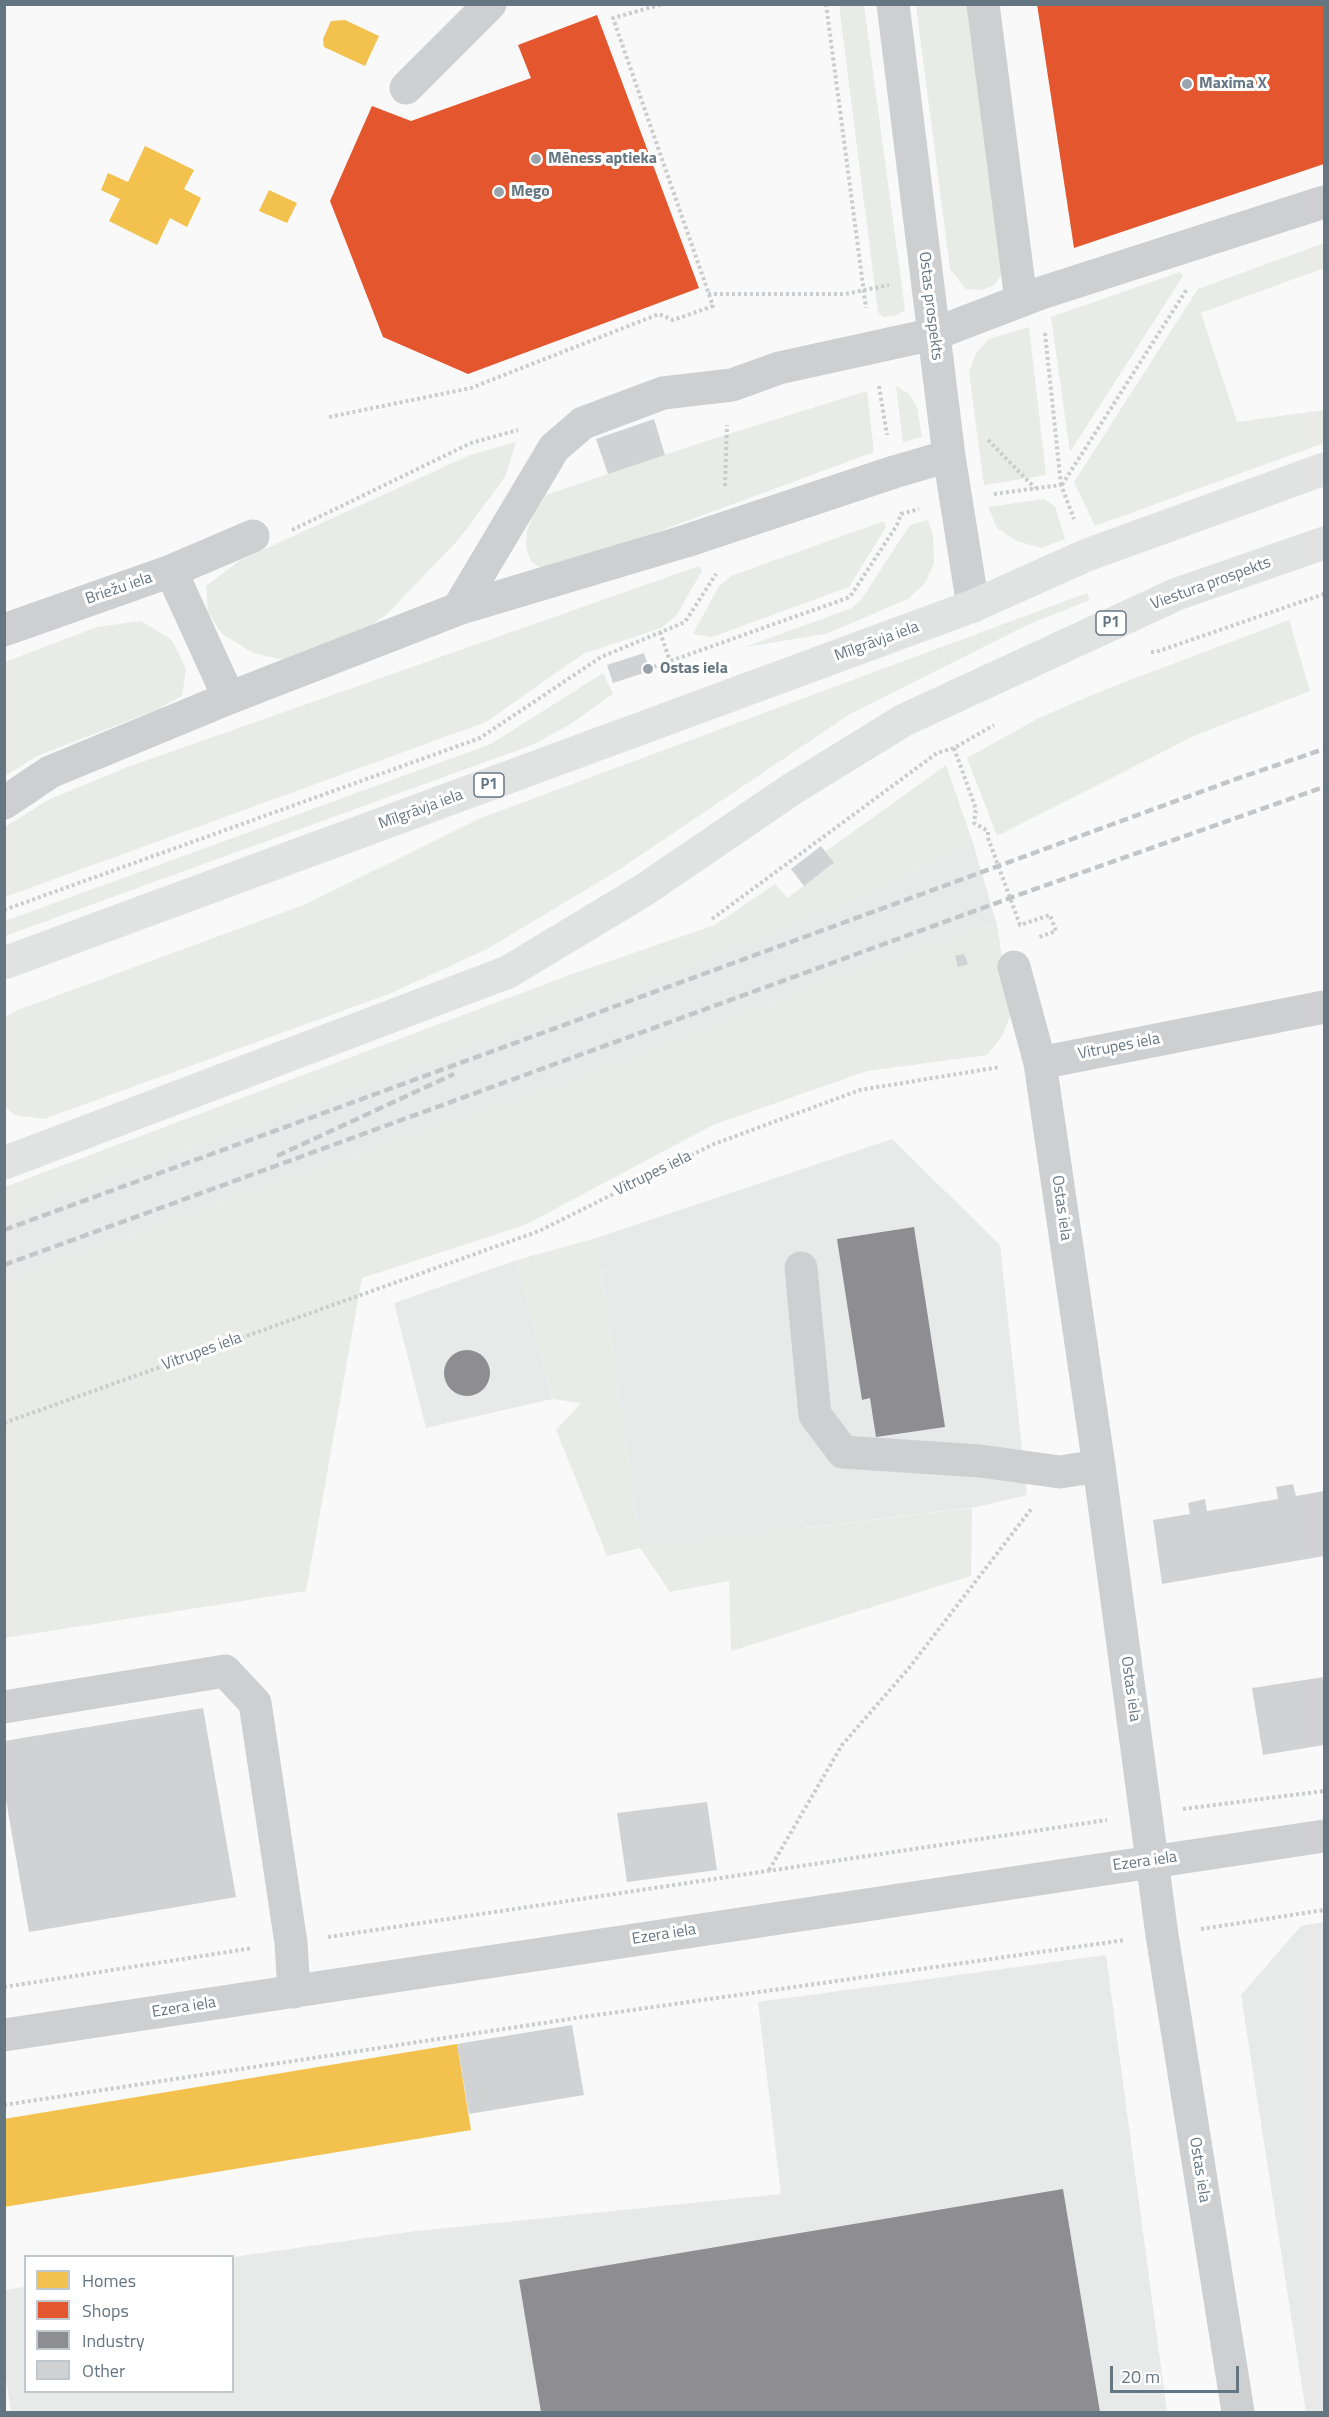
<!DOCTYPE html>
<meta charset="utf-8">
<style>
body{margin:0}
#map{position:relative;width:1329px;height:2417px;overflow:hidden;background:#f9f9f9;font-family:"Titillium Web",sans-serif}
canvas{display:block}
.frame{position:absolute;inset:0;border:6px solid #657683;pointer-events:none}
.legend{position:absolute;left:24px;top:2255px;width:210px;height:138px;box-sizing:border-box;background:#fff;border:2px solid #c1c8cd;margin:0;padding:8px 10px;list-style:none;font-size:18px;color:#657683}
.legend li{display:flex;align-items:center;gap:12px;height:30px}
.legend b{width:30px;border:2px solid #c1c8cd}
.scale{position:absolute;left:1110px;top:2366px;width:129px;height:27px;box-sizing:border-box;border:3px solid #657683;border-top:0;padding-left:8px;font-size:18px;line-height:21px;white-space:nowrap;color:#657683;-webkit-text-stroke:4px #fff;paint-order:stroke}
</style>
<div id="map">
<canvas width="1329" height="2417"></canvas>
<div class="frame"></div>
<ul class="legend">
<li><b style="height:16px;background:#f2c14e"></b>Homes</li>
<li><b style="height:16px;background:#e4572e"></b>Shops</li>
<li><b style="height:16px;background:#8d8d92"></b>Industry</li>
<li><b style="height:16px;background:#d0d2d3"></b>Other</li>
</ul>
<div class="scale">20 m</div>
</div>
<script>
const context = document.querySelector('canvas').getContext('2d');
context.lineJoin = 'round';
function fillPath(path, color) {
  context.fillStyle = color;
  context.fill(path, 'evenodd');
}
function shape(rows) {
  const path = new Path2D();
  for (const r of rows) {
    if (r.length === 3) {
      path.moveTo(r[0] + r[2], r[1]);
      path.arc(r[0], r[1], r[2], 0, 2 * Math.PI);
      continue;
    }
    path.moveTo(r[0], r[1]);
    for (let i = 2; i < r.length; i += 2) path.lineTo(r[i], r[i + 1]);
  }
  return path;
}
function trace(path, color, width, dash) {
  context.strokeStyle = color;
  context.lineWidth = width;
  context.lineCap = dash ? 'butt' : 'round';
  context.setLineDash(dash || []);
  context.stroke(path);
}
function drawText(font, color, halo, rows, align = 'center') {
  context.font = font + ' "Titillium Web",sans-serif';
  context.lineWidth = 6;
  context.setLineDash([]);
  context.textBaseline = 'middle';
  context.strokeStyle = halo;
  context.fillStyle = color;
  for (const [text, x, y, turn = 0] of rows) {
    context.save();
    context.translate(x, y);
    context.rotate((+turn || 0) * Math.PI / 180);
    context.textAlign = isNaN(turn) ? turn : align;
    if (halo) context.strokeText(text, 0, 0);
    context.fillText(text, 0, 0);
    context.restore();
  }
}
fillPath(shape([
 [973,843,997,925,846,974,594,1073,286,1179,5,1281,5,1216,679,970,844,903],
 [892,1139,1000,1245,1027,1495,977,1507,640,1548,596,1238],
 [517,1260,552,1399,426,1428,394,1303],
 [1324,1922,1324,2412,1306,2412,1241,1995,1301,1926],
 [1106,1955,1167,2412,11,2412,4,2367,4,2290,25,2287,26,2392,232,2392,233,2257,416,2231,781,2194,758,2002]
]), '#e8e9e9');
fillPath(shape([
 [839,5,864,5,905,310,895,316,883,317,878,312],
 [916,5,968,5,1002,275,993,286,981,290,966,289,950,269],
 [1324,243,1324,268,1201,313,1237,422,1324,410,1324,443,1095,526,1074,482,1198,289],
 [1180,272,1183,276,1070,452,1051,317],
 [1029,327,1046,475,984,485,969,372,976,353,989,339],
 [896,386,909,394,917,407,922,437,903,442],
 [867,391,874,452,554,570,542,570,531,561,526,548,527,531,535,511,546,495,709,440],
 [516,442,505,477,459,539,387,614,345,643,293,662,253,653,222,634,208,612,206,586,239,561,470,455],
 [1044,499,1055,506,1065,539,1041,548,1017,541,997,528,988,507],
 [928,520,933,535,934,563,925,583,908,599,826,634,745,647,852,608,861,600,910,525],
 [884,521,886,527,849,587,712,637,693,634,719,586,731,576],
 [699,566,702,571,676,616,661,628,583,654,486,722,5,897,5,827,48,800,125,768],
 [1087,593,1090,600,1029,624,850,714,620,869,487,949,389,994,44,1119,14,1115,5,1107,5,1017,15,1011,306,904,481,818],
 [1289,620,1310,691,1196,735,997,836,967,758,1039,718,1104,690],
 [141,621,172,640,186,669,182,696,156,710,37,756,5,776,5,662,97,627],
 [603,673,613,694,569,725,532,745,5,936,5,921,491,744],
 [946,765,973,843,844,903,679,970,5,1216,5,1187,575,973,715,925,775,884,787,898,834,864,825,852],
 [997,925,1011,1014,1002,1036,987,1055,867,1071,713,1125,525,1225,362,1278,306,1591,5,1638,5,1281,286,1179,594,1073,846,974],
 [596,1238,640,1548,972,1508,971,1576,731,1651,729,1581,670,1592,640,1548,607,1556,556,1430,581,1403,552,1399,517,1260]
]), '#e8ebe6');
fillPath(shape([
 [345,20,379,36,365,66,324,47,323,39,331,21],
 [145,146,194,170,184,189,201,198,187,227,170,218,157,245,109,221,120,199,101,190,108,173,128,182],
 [269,190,297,203,287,223,259,211],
 [457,2044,471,2130,4,2207,4,2119]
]), '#f2c14e');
fillPath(shape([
 [1037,4,1324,4,1324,164,1074,248],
 [597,15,699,288,468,374,383,337,330,201,372,106,411,121,531,78,518,45]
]), '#e4572e');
fillPath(shape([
 [914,1227,945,1427,876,1437,870,1398,862,1400,837,1239],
 [467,1373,23],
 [1063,2189,1100,2412,541,2412,519,2280]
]), '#8d8d92');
fillPath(shape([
 [654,419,665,455,608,474,596,439],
 [644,653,650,671,613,683,607,665],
 [821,846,834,863,804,886,791,869],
 [964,954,968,964,958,967,955,956],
 [1293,1484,1296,1496,1324,1491,1324,1556,1162,1584,1153,1520,1190,1514,1188,1503,1205,1499,1207,1511,1278,1499,1276,1487],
 [1324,1677,1324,1745,1263,1755,1252,1688],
 [203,1708,236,1897,29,1932,4,1789,4,1741],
 [707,1802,717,1870,627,1882,617,1813],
 [572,2025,584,2095,469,2114,457,2044]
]), '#d0d2d3');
trace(shape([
 [826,4,866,308],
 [708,294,845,294,889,285],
 [1045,333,1061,485],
 [879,386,887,435],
 [329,417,471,388,659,314,673,320,713,306,613,18,663,4],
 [988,440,1035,488],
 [1062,485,1187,289],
 [725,486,727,425],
 [994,494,1061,485,1074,519],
 [292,530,471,443,518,430],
 [660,632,670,661],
 [1151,652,1156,652,1324,594],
 [648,669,850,597,897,525,901,514,919,509],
 [954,748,976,809,974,823,988,831,988,838,1020,925,1050,915,1056,931,1039,937],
 [4,910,480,738,601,657,685,622,716,574],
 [712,919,937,753,954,748,994,725],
 [4,1423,539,1231,714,1144,860,1090,1000,1067],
 [1183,1809,1324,1791],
 [769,1870,842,1745,909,1668,1032,1508],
 [1201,1929,1324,1910],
 [328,1937,1107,1820],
 [4,1987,253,1948],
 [4,2105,576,2018,1125,1940]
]), '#cbcccd', 4, [3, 3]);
trace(shape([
 [893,4,949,456,973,606],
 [983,4,1021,300],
 [406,88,490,4],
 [171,571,253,536],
 [458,609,686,541,894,472,949,456],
 [4,630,171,571,229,698],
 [4,803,50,772,229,698,458,609,554,448,583,423,663,393,732,385,779,368,934,334,1041,293,1324,202],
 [1014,967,1040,1063,1099,1466,1162,1935,1238,2412],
 [1040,1063,1324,1007],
 [801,1268,815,1415,843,1452,980,1461,1060,1472,1099,1466],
 [4,1707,225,1671,255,1703,291,1943,294,1992],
 [4,2035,1324,1836]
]), '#cecfd0', 33);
trace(shape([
 [4,963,973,606,1087,555,1324,469],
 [4,1163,508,972,644,890,792,789,904,720,1177,594,1324,543]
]), '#e1e2e2', 33);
trace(shape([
 [277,1156,454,1074],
 [4,1230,1236,779,1324,749],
 [4,1265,1010,898,1324,787]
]), '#c3c5c6', 4.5, [9, 4.5]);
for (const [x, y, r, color] of [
 [1187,84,6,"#99a4ac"],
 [536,159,6,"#99a4ac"],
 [499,192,6,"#99a4ac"],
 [648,669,6,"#99a4ac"]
]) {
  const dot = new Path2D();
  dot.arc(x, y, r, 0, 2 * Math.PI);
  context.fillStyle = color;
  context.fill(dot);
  trace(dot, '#fff', 2);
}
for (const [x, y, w] of [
 [1111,623,30],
 [489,785,30]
]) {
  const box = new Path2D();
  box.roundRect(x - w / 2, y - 12, w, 24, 4.5);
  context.fillStyle = '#fff';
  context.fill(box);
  trace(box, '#657683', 1.5);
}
drawText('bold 15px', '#657683', null, [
 ["P1",1111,623],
 ["P1",489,785]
]);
drawText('bold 16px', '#657683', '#fff', [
 ["Maxima X",1199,84],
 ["Mēness aptieka",548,159],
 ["Mego",511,192],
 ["Ostas iela",660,669]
], 'left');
drawText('16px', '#657683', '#fff', [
 ["Ostas prospekts",930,306,83],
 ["Viestura prospekts",1211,584,-20],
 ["Briežu iela",119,589,-19],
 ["Mīlgrāvja iela",877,642,-20],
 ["Mīlgrāvja iela",421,810,-20],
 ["Vitrupes iela",1119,1047,-11],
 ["Vitrupes iela",653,1174,-26],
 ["Ostas iela",1061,1208,82],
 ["Vitrupes iela",202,1352,-20],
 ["Ostas iela",1130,1689,82],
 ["Ezera iela",1145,1862,-8],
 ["Ezera iela",664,1935,-9],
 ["Ezera iela",184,2008,-9],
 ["Ostas iela",1199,2170,81]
]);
</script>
